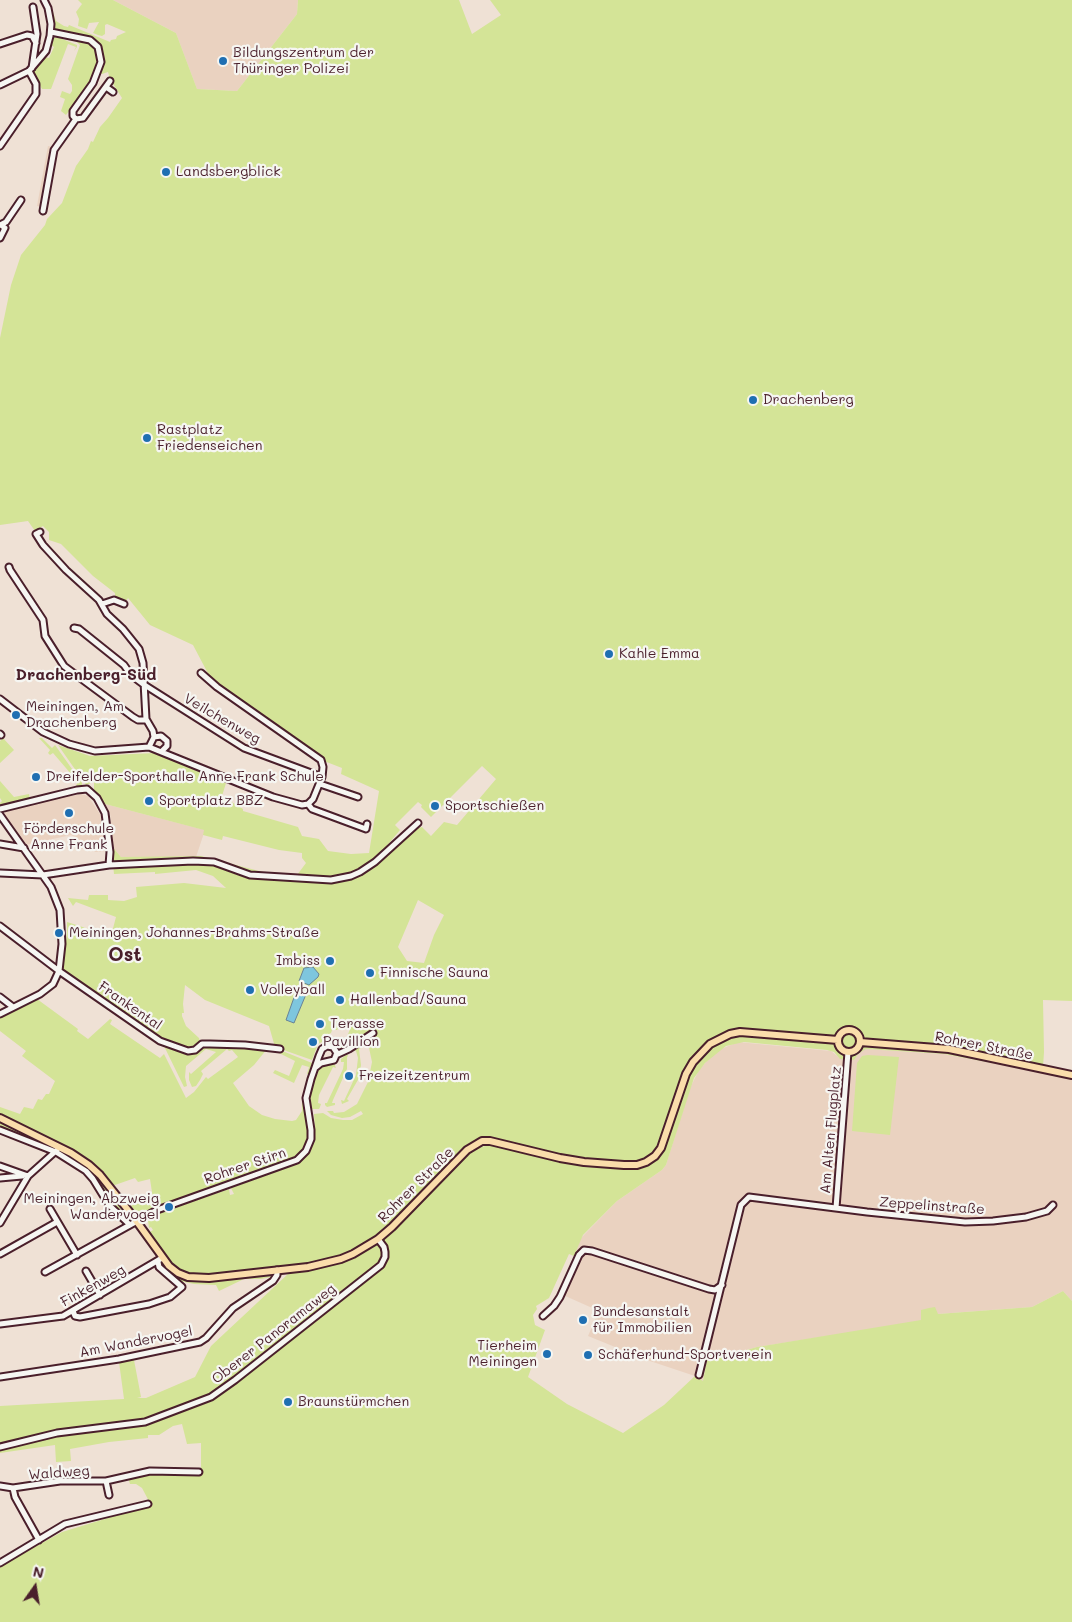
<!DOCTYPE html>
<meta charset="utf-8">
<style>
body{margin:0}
#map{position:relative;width:1072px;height:1622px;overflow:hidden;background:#efe1d5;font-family:Mali,sans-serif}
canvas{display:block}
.north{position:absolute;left:10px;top:1562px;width:50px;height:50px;-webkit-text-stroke:4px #f6f6f2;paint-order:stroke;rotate:13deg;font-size:14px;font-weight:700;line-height:20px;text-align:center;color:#4a1f2b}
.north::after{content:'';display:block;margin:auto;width:18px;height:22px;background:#4a1f2b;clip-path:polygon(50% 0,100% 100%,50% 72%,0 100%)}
</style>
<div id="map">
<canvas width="1072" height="1622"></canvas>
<div class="north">N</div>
</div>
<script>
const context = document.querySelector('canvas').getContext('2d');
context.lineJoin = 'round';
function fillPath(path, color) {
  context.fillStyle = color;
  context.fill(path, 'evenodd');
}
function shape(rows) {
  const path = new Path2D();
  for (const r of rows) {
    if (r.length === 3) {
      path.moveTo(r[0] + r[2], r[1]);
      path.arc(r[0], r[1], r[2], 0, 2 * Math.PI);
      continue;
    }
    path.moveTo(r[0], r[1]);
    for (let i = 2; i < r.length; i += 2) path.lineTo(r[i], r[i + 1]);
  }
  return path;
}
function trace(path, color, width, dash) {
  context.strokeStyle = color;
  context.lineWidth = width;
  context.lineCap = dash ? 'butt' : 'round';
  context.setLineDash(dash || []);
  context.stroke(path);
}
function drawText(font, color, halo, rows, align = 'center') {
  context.font = font + ' Mali,sans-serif';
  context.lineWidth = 4.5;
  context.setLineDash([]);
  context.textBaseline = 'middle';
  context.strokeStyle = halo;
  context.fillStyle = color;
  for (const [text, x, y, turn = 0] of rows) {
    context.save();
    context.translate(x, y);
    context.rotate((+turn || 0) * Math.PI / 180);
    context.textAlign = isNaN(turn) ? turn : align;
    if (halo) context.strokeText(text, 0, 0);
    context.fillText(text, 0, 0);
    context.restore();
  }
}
fillPath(shape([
 [113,0,298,0,297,14,237,91,197,89,176,33],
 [48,146,53,147,42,207,37,206],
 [71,793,72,796,81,794,88,796,100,814,104,838,106,838,106,851,96,852,80,848,79,840,71,835,25,845,4,815,5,811,11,809],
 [105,804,205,830,196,857,121,857,111,845,107,824,111,823,110,813],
 [738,1042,831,1051,841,1059,855,1057,861,1051,866,1049,944,1054,1072,1078,1072,1301,1063,1291,1032,1307,938,1314,925,1321,757,1347,729,1355,708,1354,703,1381,695,1376,647,1360,588,1336,599,1311,563,1295,579,1258,574,1256,581,1238,617,1201,662,1170,666,1165,690,1088,699,1070,712,1055,721,1049]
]), '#ead2c0');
fillPath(shape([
 [78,0,113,0,176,33,197,89,237,91,297,14,298,0,459,0,472,34,501,15,490,0,1072,0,1072,1001,1043,1000,1044,1052,1043,1067,1072,1078,944,1054,866,1049,858,1054,854,1060,840,1059,834,1052,827,1050,744,1042,726,1046,705,1063,694,1078,666,1165,662,1170,617,1201,583,1235,574,1256,569,1254,549,1298,536,1306,537,1309,533,1315,535,1325,545,1330,528,1377,567,1404,623,1433,664,1405,695,1376,703,1381,708,1354,729,1355,757,1347,921,1320,921,1310,929,1308,935,1307,938,1314,1032,1307,1063,1291,1072,1301,1072,1622,0,1622,0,1566,62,1532,151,1505,142,1488,136,1484,130,1484,128,1477,145,1473,201,1475,201,1443,187,1444,182,1424,173,1426,159,1435,148,1435,148,1438,109,1442,70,1449,71,1461,56,1462,55,1445,0,1453,0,1406,124,1399,119,1362,134,1360,141,1397,137,1398,146,1398,195,1377,211,1346,288,1274,273,1267,203,1275,185,1273,172,1265,158,1248,150,1232,153,1230,151,1227,149,1228,148,1220,154,1215,229,1189,230,1195,234,1194,231,1188,299,1163,307,1155,315,1141,315,1128,314,1114,323,1113,331,1118,343,1120,352,1120,363,1114,361,1111,350,1117,342,1118,331,1115,327,1111,333,1111,334,1113,344,1112,357,1104,368,1082,372,1062,368,1043,364,1043,364,1037,344,1049,340,1049,343,1042,345,1042,352,1024,346,1020,343,1026,341,1025,337,1030,332,1030,331,1033,327,1035,326,1040,318,1044,312,1060,275,1047,269,1026,205,1000,185,985,183,1004,184,1013,182,1013,182,1016,186,1026,199,1038,200,1041,198,1045,191,1050,160,1039,65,971,63,968,67,932,67,922,111,936,116,917,76,902,73,906,68,898,88,900,89,895,108,895,108,900,124,901,137,897,136,887,184,883,226,888,213,876,196,870,155,874,155,872,114,874,111,845,121,857,201,856,263,872,297,875,306,863,302,858,302,853,279,850,223,836,222,840,203,835,204,830,105,804,94,790,94,782,86,785,58,745,90,756,155,753,226,783,222,796,243,809,243,811,298,827,302,836,319,839,328,851,351,854,369,853,379,791,341,774,342,768,324,761,212,681,193,645,150,625,128,598,125,603,115,599,115,593,93,576,61,544,49,540,49,532,43,526,35,531,28,521,0,525,0,338,11,285,21,255,45,225,47,219,62,203,76,166,88,149,91,141,93,142,100,127,108,118,122,98,110,79,108,72,102,74,99,73,102,64,92,39,59,31,53,28,52,12,53,12,56,21,64,26,68,27,69,25,110,42,111,40,116,39,117,36,126,32,107,24,105,25,105,34,102,36,98,35,93,33,99,22,89,23,87,29,78,26,79,19,76,12,82,4],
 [482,766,496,779,457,825,444,822,431,836,422,827,418,828,375,860,400,830,395,825,418,802,422,805,421,807,431,817],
 [418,900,444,915,434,935,424,963,407,961,398,947],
 [488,1137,552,1154,594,1160,638,1162,639,1167,623,1168,576,1164,541,1158,492,1145,480,1147,476,1140],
 [53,37,60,38,77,45,77,47,74,51,76,47,68,44,51,89,42,89,34,74,34,70,45,57,49,58,54,47,51,45],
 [73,39,92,45,96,51,98,62,94,75,85,90,66,115,61,111,65,99,60,97,62,91,70,94,72,91,72,85,68,79,80,45],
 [3,738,14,750,0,763,0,741],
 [39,738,42,738,52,748,55,745,82,783,82,787,78,788,76,786,78,782,53,753,50,755,48,753,50,750],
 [0,781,14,797,29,794,30,799,0,807,0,803,2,801,0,798],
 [37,999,78,1029,77,1031,88,1039,110,1019,112,1020,110,1024,160,1058,164,1054,186,1098,194,1092,206,1077,208,1079,238,1057,232,1050,229,1051,227,1049,201,1071,203,1074,200,1080,196,1086,192,1087,189,1080,189,1072,191,1074,216,1052,206,1049,186,1066,185,1077,187,1086,184,1087,164,1046,166,1043,191,1053,204,1045,209,1045,267,1049,254,1065,233,1083,249,1106,262,1115,275,1119,292,1121,296,1120,302,1111,302,1099,303,1100,309,1127,309,1138,305,1149,298,1157,286,1163,163,1205,143,1215,137,1215,133,1212,122,1198,123,1196,130,1206,153,1199,150,1179,138,1182,135,1178,112,1186,98,1168,86,1158,0,1116,0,1107,20,1114,24,1107,33,1109,38,1099,42,1100,46,1094,49,1094,55,1081,22,1056,26,1051,0,1031,0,1018],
 [360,1046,362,1048,359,1049,361,1065,359,1078,347,1099,349,1101,342,1104,341,1100,344,1101,356,1075,358,1058,356,1051,353,1050],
 [280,1050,312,1063,309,1074,307,1074,309,1067,302,1065,294,1083,273,1073,275,1070,289,1076,295,1061,279,1053],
 [347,1054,348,1056,347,1057,347,1069,333,1100,332,1103,335,1103,335,1105,327,1107,325,1105,325,1103,327,1103,343,1069,344,1062,341,1062,341,1059],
 [868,1055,899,1057,890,1135,852,1131,857,1063,862,1056],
 [324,1064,334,1063,336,1068,333,1067,319,1095,318,1103,321,1104,320,1107,319,1109,312,1109,310,1105,310,1091,314,1075,317,1075,318,1073,315,1072,319,1067],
 [0,1121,54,1148,52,1149,0,1129],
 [61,1151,85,1165,97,1176,130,1221,114,1208,94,1179,60,1152],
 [162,1262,175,1274,194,1281,270,1272,271,1277,261,1279,244,1279,219,1291,216,1285,194,1284,175,1280,160,1265]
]), '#d4e497');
const water = shape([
 [313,967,319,974,318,977,309,985,299,981,304,968,313,967],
 [297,989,307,992,294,1023,286,1020,297,989]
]);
fillPath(water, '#7ec6de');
trace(water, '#698396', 1);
const minor = shape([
 [0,44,27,35,32,36,36,43],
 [32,68,37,34,33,7],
 [0,85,29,71,46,51,50,36,51,24,48,8,44,0],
 [106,87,113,92],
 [76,119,83,118,110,81],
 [0,146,36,94,36,84,29,71],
 [43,211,54,150,76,119,73,116,73,111,93,83,101,62,98,47,90,40,51,32],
 [0,225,6,222,21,200],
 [0,238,5,228,1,225],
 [40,532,36,534,43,545,66,570,99,600,107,614,123,629,139,649,143,663,146,719,153,731,154,737,149,747],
 [9,567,10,570,43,620,45,636,64,666,133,717,138,720,146,720],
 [102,604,114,600,124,604],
 [74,628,79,629,124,665,131,675,143,684,244,748,322,777,313,799,308,804],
 [201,673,217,687,321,760,323,767,322,777],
 [0,699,43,732,69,744,95,751,149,747,273,797,302,805,308,804,312,809,366,829,367,824],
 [0,734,1,735],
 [154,737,161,736,167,741,167,746,162,751],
 [320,784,358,797],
 [0,809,77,790,87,789,97,798,105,813,110,852,109,865],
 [0,815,51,887,60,910,62,944,59,971,53,984,40,994,0,1014],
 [0,844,24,848],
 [0,873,43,875,109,865,193,861,214,862,250,875,331,880,351,876,360,872,375,862,418,823],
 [0,926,59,971,160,1041,188,1051,195,1050,202,1044,210,1044,245,1045,280,1049],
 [0,997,13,1007],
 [336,1055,349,1049,373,1033],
 [0,1130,56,1152,86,1171,93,1179,109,1205,130,1225],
 [0,1166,28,1176],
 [0,1178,22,1176],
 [836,1208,848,1052],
 [50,1209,77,1255],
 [0,1223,28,1176,57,1150],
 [0,1254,57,1222],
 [86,1271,100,1295],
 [45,1272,157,1210,297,1160,306,1151,311,1139,311,1130,306,1098,311,1079,319,1056,322,1049,327,1046,333,1047,337,1053,334,1060,321,1063,316,1067],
 [73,1311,75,1316,80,1317,149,1304,170,1297,182,1287,159,1267,158,1262],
 [543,1316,554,1306,560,1297,579,1255,584,1250,592,1251,709,1289,715,1290,722,1285],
 [0,1324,63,1316,162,1258],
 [699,1375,741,1205,749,1197,867,1212,965,1222,993,1221,1026,1217,1047,1211,1053,1205],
 [0,1377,119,1359,200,1342,206,1338,233,1308,273,1281,277,1275,277,1270],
 [0,1447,57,1433,145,1422,211,1397,235,1380,381,1265,385,1257,385,1252,384,1247,378,1239],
 [106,1481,109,1495],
 [0,1486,13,1488,60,1481,106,1481,150,1471,199,1472],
 [13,1488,15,1497,39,1540],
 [0,1563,65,1524,148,1504]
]);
const major = shape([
 [849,1041,11],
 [860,1042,949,1049,1072,1075],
 [0,1118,71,1153,89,1165,100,1175,132,1215,169,1266,178,1273,188,1277,209,1278,308,1267,341,1259,353,1254,378,1239,392,1227,467,1150,482,1141,490,1141,560,1158,584,1162,624,1165,637,1165,646,1162,655,1156,661,1148,686,1074,693,1062,710,1044,730,1034,740,1032,838,1040]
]);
trace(minor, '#4a1f2b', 9);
trace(major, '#4a1f2b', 10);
trace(minor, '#f6f6f2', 5);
trace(major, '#faddab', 6);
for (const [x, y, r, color] of [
 [223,61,5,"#1f6fb2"],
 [166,172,5,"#1f6fb2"],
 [753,400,5,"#1f6fb2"],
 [147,438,5,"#1f6fb2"],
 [609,654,5,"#1f6fb2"],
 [16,715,5,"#1f6fb2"],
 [36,777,5,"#1f6fb2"],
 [149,801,5,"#1f6fb2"],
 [435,806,5,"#1f6fb2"],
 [69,813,5,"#1f6fb2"],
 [59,933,5,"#1f6fb2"],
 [330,961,5,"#1f6fb2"],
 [370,973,5,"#1f6fb2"],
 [250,990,5,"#1f6fb2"],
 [340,1000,5,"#1f6fb2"],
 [320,1024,5,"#1f6fb2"],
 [313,1042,5,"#1f6fb2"],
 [349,1076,5,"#1f6fb2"],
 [169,1207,5,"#1f6fb2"],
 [583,1320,5,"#1f6fb2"],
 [547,1354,5,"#1f6fb2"],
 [588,1355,5,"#1f6fb2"],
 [288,1402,5,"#1f6fb2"]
]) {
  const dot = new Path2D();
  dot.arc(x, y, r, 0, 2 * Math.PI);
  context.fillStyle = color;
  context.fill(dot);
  trace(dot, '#f6f6f2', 2);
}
drawText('14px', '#4a1f2b', '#f6f6f2', [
 ["Bildungszentrum der",233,53],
 ["Thüringer Polizei",233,69],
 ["Landsbergblick",176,172],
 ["Drachenberg",763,400],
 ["Rastplatz",157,430],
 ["Friedenseichen",157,446],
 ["Kahle Emma",619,654],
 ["Meiningen, Am",26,707],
 ["Drachenberg",26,723],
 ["Dreifelder-Sporthalle Anne Frank Schule",46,777],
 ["Sportplatz BBZ",159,801],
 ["Sportschießen",445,806],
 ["Förderschule",69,829,"center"],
 ["Anne Frank",69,845,"center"],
 ["Meiningen, Johannes-Brahms-Straße",69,933],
 ["Imbiss",320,961,"right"],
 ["Finnische Sauna",380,973],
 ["Volleyball",260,990],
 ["Hallenbad/Sauna",350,1000],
 ["Terasse",330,1024],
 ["Pavillion",323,1042],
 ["Freizeitzentrum",359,1076],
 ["Meiningen, Abzweig",159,1199,"right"],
 ["Wandervogel",159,1215,"right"],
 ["Bundesanstalt",593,1312],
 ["für Immobilien",593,1328],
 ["Tierheim",537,1346,"right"],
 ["Meiningen",537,1362,"right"],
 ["Schäferhund-Sportverein",598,1355],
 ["Braunstürmchen",298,1402]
], 'left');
drawText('14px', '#4a1f2b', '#f6f6f2', [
 ["Veilchenweg",222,719,30],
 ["Frankental",130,1006,35],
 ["Rohrer Straße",984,1046,11],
 ["Am Alten Flugplatz",831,1130,-85],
 ["Rohrer Stirn",245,1166,-19],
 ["Rohrer Straße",416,1185,-45],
 ["Zeppelinstraße",932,1206,4],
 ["Finkenweg",93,1286,-29],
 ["Oberer Panoramaweg",274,1334,-38],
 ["Am Wandervogel",136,1342,-11],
 ["Waldweg",59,1473,-4]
]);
drawText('bold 16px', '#4a1f2b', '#f6f6f2', [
 ["Drachenberg-Süd",86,675]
]);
drawText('bold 19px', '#4a1f2b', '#f6f6f2', [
 ["Ost",125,955]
]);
</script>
